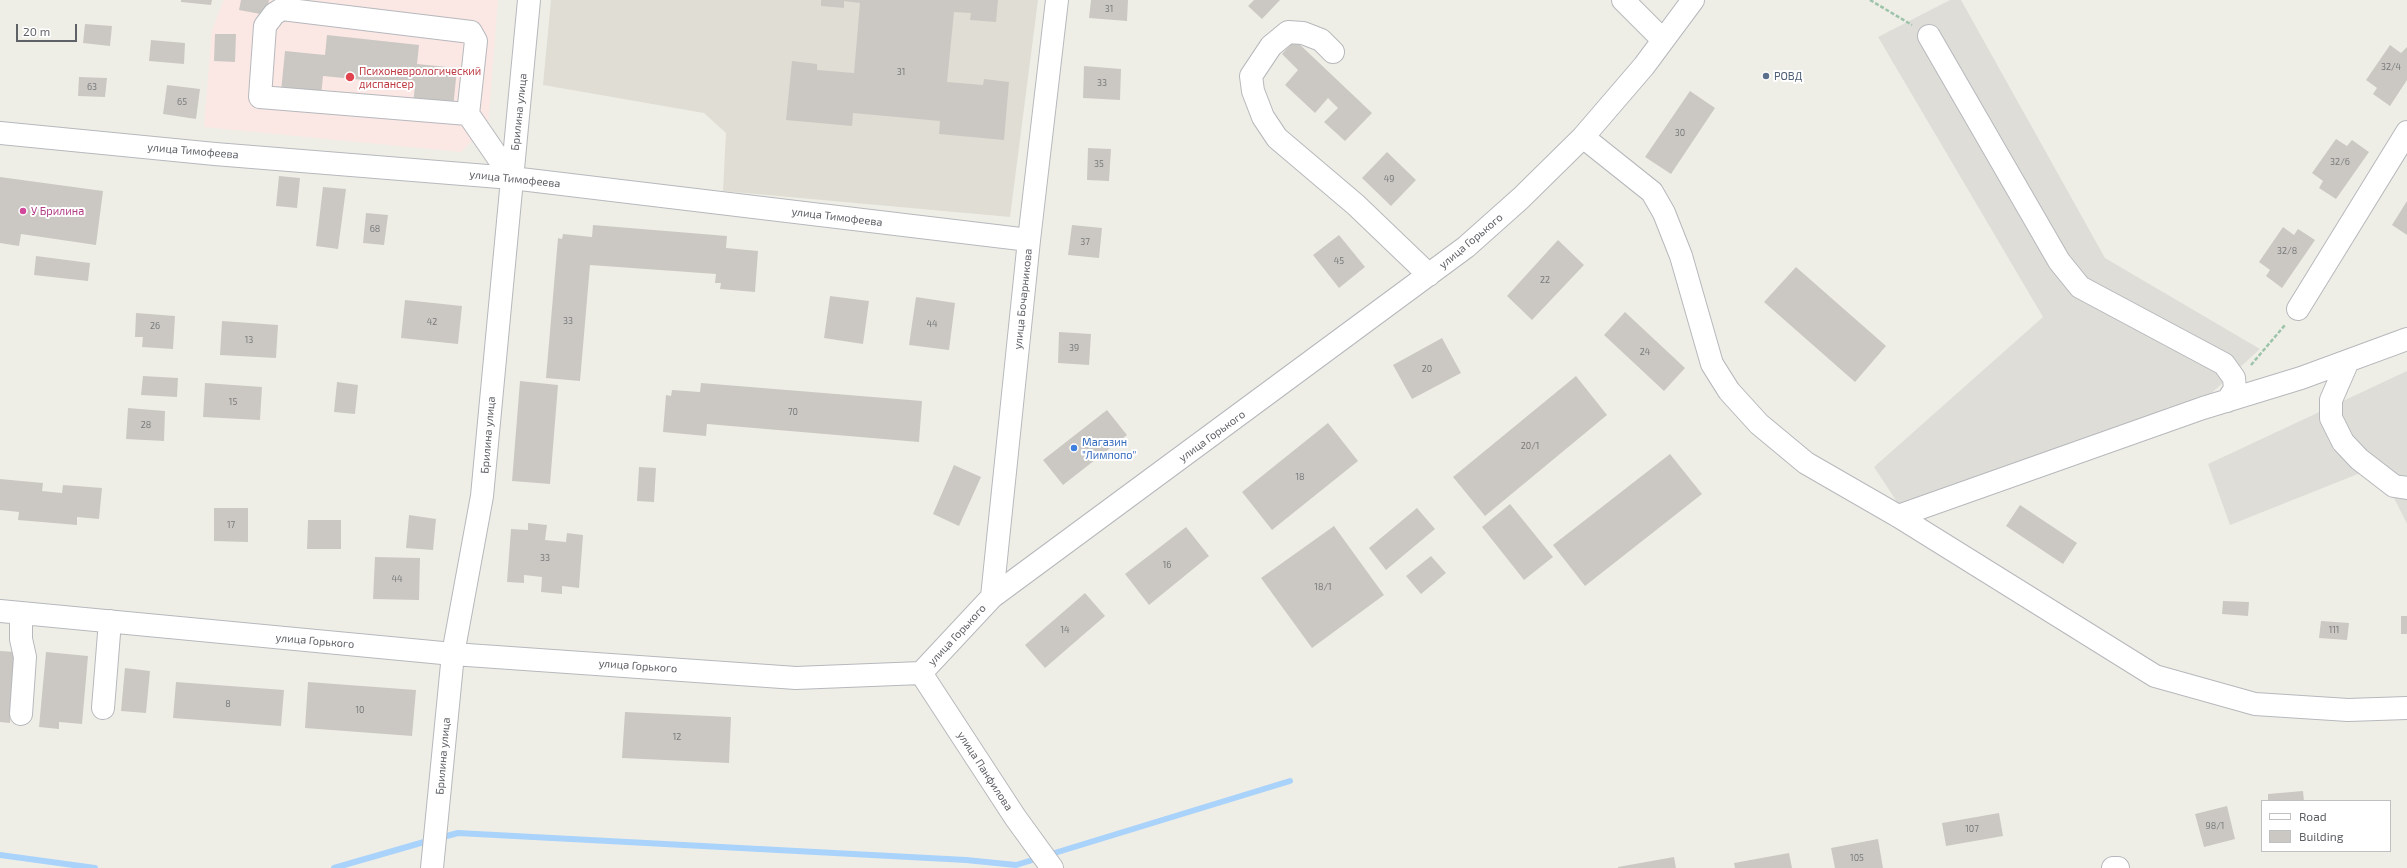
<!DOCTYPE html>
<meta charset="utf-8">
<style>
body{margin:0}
#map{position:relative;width:2407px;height:868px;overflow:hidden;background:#efeee6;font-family:"Exo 2",sans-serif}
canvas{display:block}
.legend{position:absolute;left:2261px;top:800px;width:130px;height:52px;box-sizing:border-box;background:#fff;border:1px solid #bfc0c2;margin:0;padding:5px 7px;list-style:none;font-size:12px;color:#5e6166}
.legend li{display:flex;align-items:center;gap:8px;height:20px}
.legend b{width:20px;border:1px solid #bfc0c2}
.scale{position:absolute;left:16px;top:24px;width:61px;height:18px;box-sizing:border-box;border:2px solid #5e6166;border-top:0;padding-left:5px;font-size:12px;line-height:14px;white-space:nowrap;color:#5e6166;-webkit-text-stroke:3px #fff;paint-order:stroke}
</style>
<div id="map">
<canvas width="2407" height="868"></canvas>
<ul class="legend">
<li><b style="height:5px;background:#fff"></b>Road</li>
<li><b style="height:11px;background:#cbc8c3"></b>Building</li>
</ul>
<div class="scale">20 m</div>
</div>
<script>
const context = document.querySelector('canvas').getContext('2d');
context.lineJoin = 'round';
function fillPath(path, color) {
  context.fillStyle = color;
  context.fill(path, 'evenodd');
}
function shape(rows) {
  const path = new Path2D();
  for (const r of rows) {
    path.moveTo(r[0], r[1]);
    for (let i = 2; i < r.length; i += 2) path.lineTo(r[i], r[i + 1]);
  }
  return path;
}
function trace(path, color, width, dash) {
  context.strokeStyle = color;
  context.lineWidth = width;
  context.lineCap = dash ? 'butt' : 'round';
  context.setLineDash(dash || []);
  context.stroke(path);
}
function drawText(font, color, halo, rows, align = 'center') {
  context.font = font + ' "Exo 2",sans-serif';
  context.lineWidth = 4;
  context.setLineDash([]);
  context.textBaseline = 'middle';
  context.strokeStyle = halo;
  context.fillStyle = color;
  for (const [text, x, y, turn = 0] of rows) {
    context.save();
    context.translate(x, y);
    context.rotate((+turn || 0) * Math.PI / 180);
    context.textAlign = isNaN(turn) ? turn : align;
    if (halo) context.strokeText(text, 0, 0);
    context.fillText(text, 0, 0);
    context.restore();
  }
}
fillPath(shape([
 [1950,0,1961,0,2105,258,2260,349,2204,400,1901,508,1874,467,2043,317,1878,37],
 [2407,371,2407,524,2378,466,2230,525,2208,464]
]), '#deddd8');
fillPath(shape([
 [551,0,1038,0,1010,217,723,191,726,133,704,113,543,85]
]), '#dfddd4');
fillPath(shape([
 [224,0,498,0,488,125,461,152,204,127,212,30]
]), '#fbe7e4');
trace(shape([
 [439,838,458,833,966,860,1016,865,1039,858],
 [0,855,95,868],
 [1048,855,1290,781],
 [334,868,431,840]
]), '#aad3fb', 6);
fillPath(shape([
 [181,0,212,0,211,5,181,2],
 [241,0,269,0,266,15,239,10],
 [821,0,998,0,996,22,970,20,971,13,954,12,947,82,983,85,984,79,1009,82,1004,140,939,134,940,121,853,113,852,126,786,120,792,61,817,64,817,70,854,73,860,3,844,1,844,8,821,6],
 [1091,0,1128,0,1127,21,1089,18],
 [1254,0,1280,0,1262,19,1248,6],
 [85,24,112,26,110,46,83,43],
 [215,34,236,34,235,62,214,61],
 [327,35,419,45,417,64,457,68,453,109,413,105,415,85,323,76,321,96,281,92,285,51,325,55],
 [151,40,185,43,184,64,149,61],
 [1295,40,1372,113,1345,141,1324,122,1338,108,1328,98,1315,113,1285,85,1298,70,1282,54],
 [2390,45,2401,53,2407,47,2407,80,2390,106,2373,94,2377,88,2366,80],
 [1084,66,1121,69,1120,100,1083,98],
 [79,77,107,78,105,97,78,96],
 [167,85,200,89,196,119,163,114],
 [1690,91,1715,108,1671,174,1645,157],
 [2336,139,2347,146,2352,140,2369,152,2336,199,2319,188,2323,181,2312,173],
 [1088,148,1111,149,1109,181,1087,180],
 [1387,152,1416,180,1391,206,1362,178],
 [279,176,300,178,297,208,276,206],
 [0,177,103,191,96,245,21,234,19,246,0,243],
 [323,187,346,189,338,249,316,246],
 [2407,201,2407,235,2392,225],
 [366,213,388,215,384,245,363,243],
 [593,225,727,236,726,248,758,251,755,292,720,289,721,283,715,283,716,274,590,265,580,381,546,378,558,238,562,239,563,234,592,237],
 [1072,225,1102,228,1099,258,1068,255],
 [2283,227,2294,235,2298,229,2315,240,2282,288,2266,276,2270,270,2259,262],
 [1339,235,1365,267,1339,288,1313,255],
 [1558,240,1584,265,1532,320,1507,296],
 [36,256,90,263,88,281,34,275],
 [1796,267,1886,346,1855,382,1764,302],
 [830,296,869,301,863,344,824,338],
 [916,297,955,303,949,350,909,345],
 [405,300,462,306,458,344,401,338],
 [1625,312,1685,368,1664,391,1604,335],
 [136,313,175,316,173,349,142,347,143,337,135,337],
 [222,321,278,325,276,358,220,355],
 [1059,332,1091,334,1089,365,1058,363],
 [1442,338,1461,373,1412,399,1393,365],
 [143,376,178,378,177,397,141,395],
 [1576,376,1607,415,1485,516,1453,477],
 [520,381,558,385,550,484,512,481],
 [337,382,358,385,355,414,334,412],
 [205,383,262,387,260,420,203,417],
 [701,383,922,401,919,442,707,424,706,436,663,432,666,395,671,396,672,390,700,392],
 [128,408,165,411,164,441,126,439],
 [1107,410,1127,435,1063,485,1043,460],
 [1328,423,1358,461,1272,530,1242,492],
 [1670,454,1702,494,1585,586,1553,545],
 [954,465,981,477,959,526,933,514],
 [639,467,656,468,654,502,637,501],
 [0,479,43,483,42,491,62,493,63,485,102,488,99,519,77,517,77,525,18,520,19,512,0,510],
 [1510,504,1553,557,1524,580,1482,527],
 [2020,505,2077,543,2063,564,2006,526],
 [214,508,248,508,248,542,214,541],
 [1417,508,1435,529,1386,570,1369,548],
 [409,515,436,519,433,550,406,548],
 [308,520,341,520,341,549,307,549],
 [528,523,547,525,545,540,566,542,567,533,583,535,579,588,562,586,562,594,541,592,542,577,524,575,524,583,507,582,511,529,528,530],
 [1334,526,1384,595,1312,648,1261,578],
 [1186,527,1209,556,1149,605,1125,574],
 [1431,556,1446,573,1421,594,1406,576],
 [375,557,420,558,419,600,373,599],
 [1085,593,1105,616,1045,668,1025,645],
 [2223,601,2249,602,2248,616,2222,614],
 [2401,616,2407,616,2407,634,2401,634],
 [2321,621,2349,623,2347,640,2319,638],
 [0,651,16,652,10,723,0,722],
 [46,652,88,656,82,724,59,722,59,729,39,727],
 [125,668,150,671,146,713,121,711],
 [176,682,284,690,281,726,173,718],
 [308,682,416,690,412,736,305,728],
 [625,712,731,717,729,763,622,758],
 [2303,791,2304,801,2268,801,2268,794],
 [2227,806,2235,839,2204,847,2195,814],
 [1999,813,2003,836,1946,846,1942,823],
 [1878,839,1883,868,1835,868,1831,848],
 [1789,853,1792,868,1735,868,1734,863],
 [1674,857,1676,868,1618,868,1618,867]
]), '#cbc8c3');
const minor = shape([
 [1623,0,1663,40],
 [1929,36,2059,261,2080,287,2224,364,2234,378,2235,389,2227,401],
 [1333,52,1321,40,1303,33,1288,32,1271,46,1251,76,1253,91,1263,117,1277,138,1356,205,1429,275],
 [468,114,260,97,265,26,274,14,282,9,471,32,476,41,468,114,512,178],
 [0,133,215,154,512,178,1029,240],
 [1583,137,1652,192,1664,213,1681,256,1712,364,1729,391,1759,424,1806,463,1898,516,2155,676,2255,704,2348,710,2407,708],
 [2298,309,2407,132],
 [2348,361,2331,400,2331,418,2343,442,2359,459,2394,486,2407,488],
 [1898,516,2203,408,2301,378,2407,339],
 [992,597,1029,240,1057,0],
 [0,611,453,654,796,678,921,673,992,597,1466,247,1521,198,1583,137,1644,66,1693,0],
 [21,613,21,639,25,657,21,714],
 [921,673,1015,817,1052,868],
 [103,708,110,621],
 [432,868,453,654,482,496,529,0],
 [2113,868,2118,868]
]);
trace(minor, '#b6b8bc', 24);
trace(shape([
 [1870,0,1912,25],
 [2251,365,2285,325]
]), '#9cc4aa', 2.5, [4, 2]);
trace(minor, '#fff', 22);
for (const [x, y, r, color] of [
 [1766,76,4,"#5c6f8a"],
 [350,77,5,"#e0444e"],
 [23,211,4,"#d1479c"],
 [1074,448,4,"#3f7fe0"]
]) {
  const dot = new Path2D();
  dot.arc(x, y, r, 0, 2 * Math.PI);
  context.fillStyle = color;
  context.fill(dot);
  trace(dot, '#fff', 1.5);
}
drawText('9px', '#797b7d', null, [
 ["31",1109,9],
 ["32/4",2391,67],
 ["31",901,72],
 ["33",1102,83],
 ["63",92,87],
 ["65",182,102],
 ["30",1680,133],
 ["32/6",2340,162],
 ["35",1099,164],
 ["49",1389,179],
 ["68",375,229],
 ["37",1085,242],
 ["32/8",2287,251],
 ["45",1339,261],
 ["22",1545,280],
 ["33",568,321],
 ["42",432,322],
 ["44",932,324],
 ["26",155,326],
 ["13",249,340],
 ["39",1074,348],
 ["24",1645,352],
 ["20",1427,369],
 ["15",233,402],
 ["70",793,412],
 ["28",146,425],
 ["20/1",1530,446],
 ["18",1300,477],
 ["17",231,525],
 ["33",545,558],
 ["16",1167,565],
 ["44",397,579],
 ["18/1",1323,587],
 ["14",1065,630],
 ["111",2334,630],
 ["8",228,704],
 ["10",360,710],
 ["12",677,737],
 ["98/1",2215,826],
 ["107",1972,829],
 ["105",1857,858]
]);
drawText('11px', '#be3a42', '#fff', [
 ["Психоневрологический",359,71],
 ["диспансер",359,84]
], 'left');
drawText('11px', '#4e5e75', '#fff', [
 ["РОВД",1774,76]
], 'left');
drawText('11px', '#5e6166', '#fff', [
 ["Брилина улица",519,112,-84],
 ["улица Тимофеева",193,151,5],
 ["улица Тимофеева",515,179,6],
 ["улица Тимофеева",837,217,7],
 ["улица Горького",1471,241,-40],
 ["улица Бочарникова",1023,299,-84],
 ["Брилина улица",488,435,-85],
 ["улица Горького",1212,436,-36],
 ["улица Горького",957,635,-47],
 ["улица Горького",315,641,5],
 ["улица Горького",638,666,4],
 ["Брилина улица",443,756,-85],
 ["улица Панфилова",985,771,57]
]);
drawText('11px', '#b23c85', '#fff', [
 ["У Брилина",31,211]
], 'left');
drawText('11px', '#366cbe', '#fff', [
 ["Магазин",1082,442],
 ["\"Лимпопо\"",1082,455]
], 'left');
</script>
